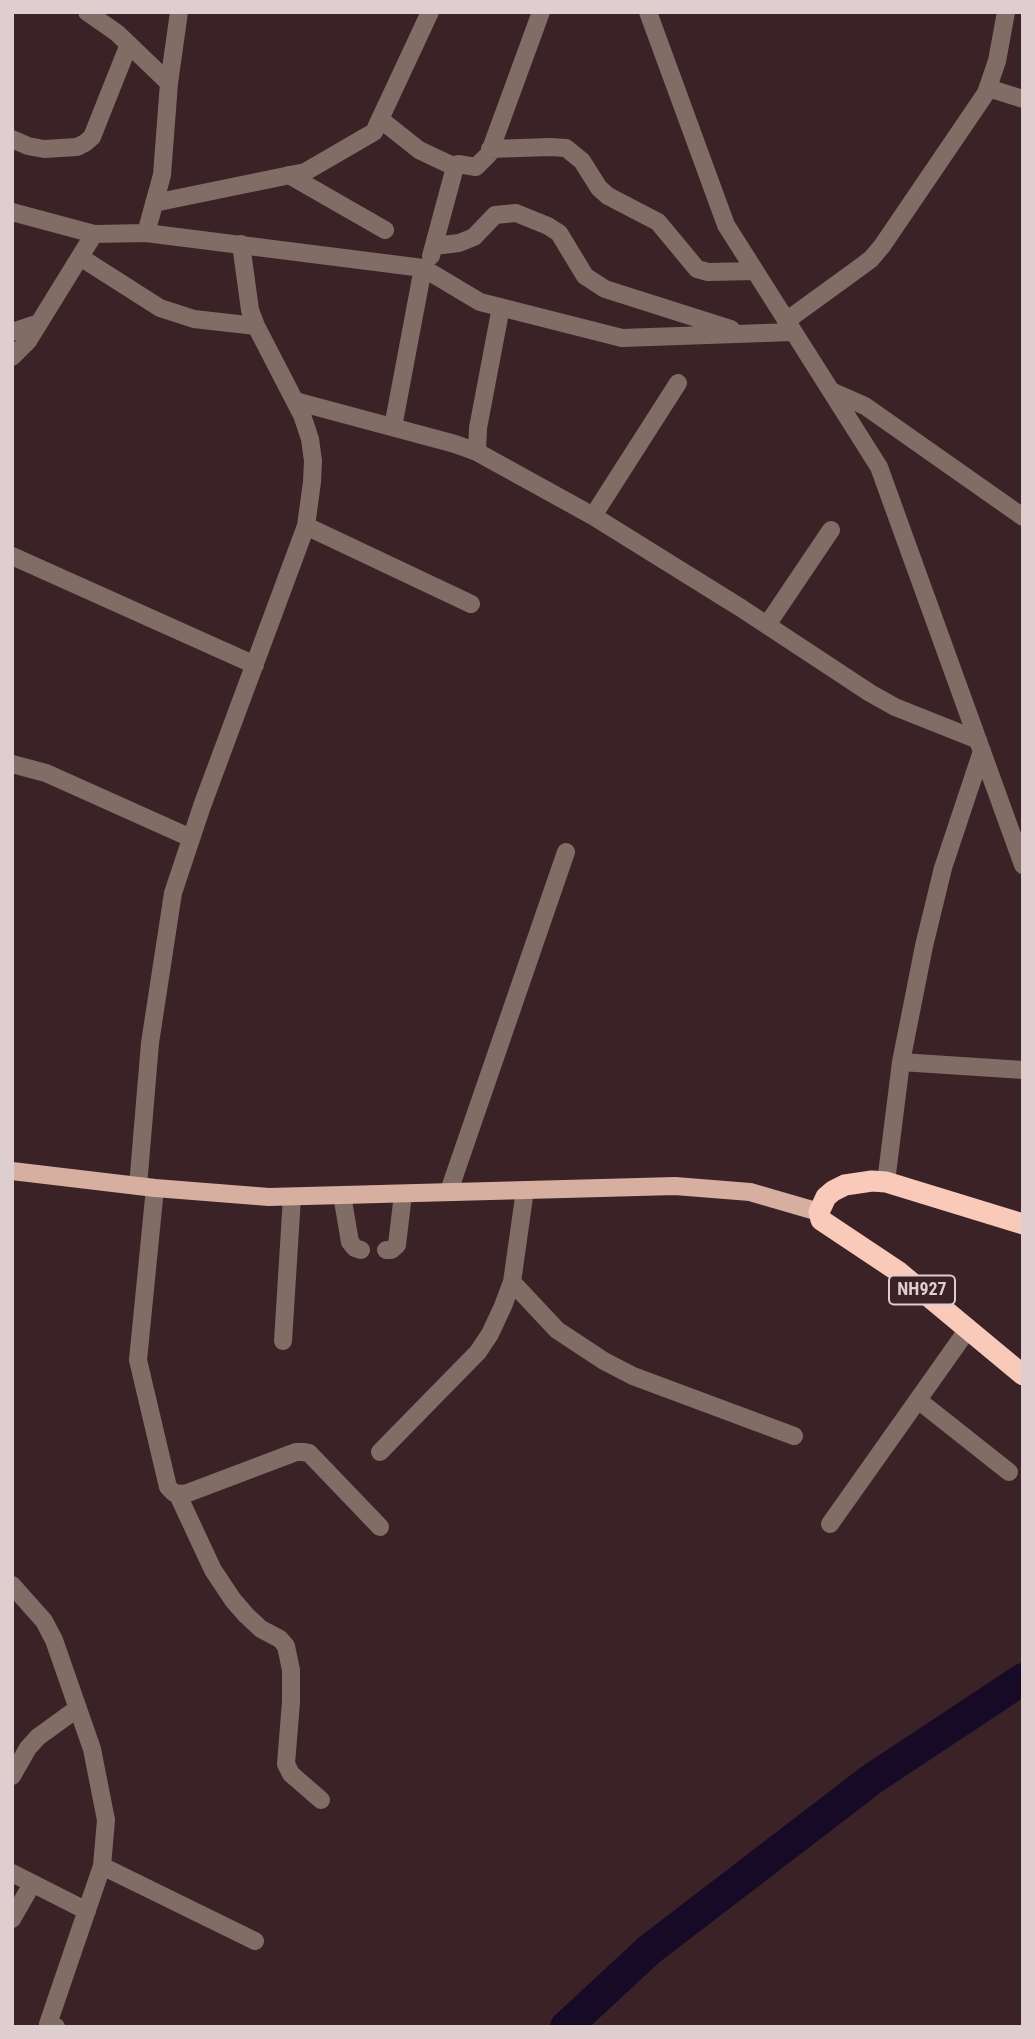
<!DOCTYPE html>
<style>
body{margin:0}
#map{position:relative;width:1035px;height:2039px;overflow:hidden;background:#3a2227;font-family:"Roboto Condensed",sans-serif}
canvas{display:block}
.frame{position:absolute;inset:0;border:14px solid #deced0;pointer-events:none}
</style>
<div id="map">
<canvas width="1035" height="2039"></canvas>
<div class="frame"></div>
</div>
<script>
const context = document.querySelector('canvas').getContext('2d');
context.lineJoin = 'round';
function shape(rows) {
  const path = new Path2D();
  for (const r of rows) {
    path.moveTo(r[0], r[1]);
    for (let i = 2; i < r.length; i += 2) path.lineTo(r[i], r[i + 1]);
  }
  return path;
}
function trace(path, color, width, dash) {
  context.strokeStyle = color;
  context.lineWidth = width;
  context.lineCap = dash ? 'butt' : 'round';
  context.setLineDash(dash || []);
  context.stroke(path);
}
function drawText(font, color, halo, rows, align = 'center') {
  context.font = font + ' "Roboto Condensed",sans-serif';
  context.lineWidth = 5;
  context.setLineDash([]);
  context.textBaseline = 'middle';
  context.strokeStyle = halo;
  context.fillStyle = color;
  for (const [text, x, y, turn = 0] of rows) {
    context.save();
    context.translate(x, y);
    context.rotate((+turn || 0) * Math.PI / 180);
    context.textAlign = isNaN(turn) ? turn : align;
    if (halo) context.strokeText(text, 0, 0);
    context.fillText(text, 0, 0);
    context.restore();
  }
}
trace(shape([
 [566,2027,649,1950,872,1779,1023,1679]
]), '#160a27', 32);
trace(shape([
 [87,12,117,33,169,83],
 [648,12,726,225,879,467,1023,865],
 [988,88,1023,99],
 [380,119,419,150,455,167],
 [12,139,28,146,44,149,77,147,85,143,92,137,129,44],
 [490,149,550,147,566,148,582,161,599,188,608,196,658,222,697,269,708,272,755,271],
 [289,175,385,230],
 [154,203,305,172,374,132,430,12],
 [12,212,94,234],
 [146,233,162,175,169,83,179,12],
 [434,246,459,243,474,237,495,215,516,213,548,226,559,233,585,276,605,289,731,329],
 [431,256,455,167,458,164,476,167,489,154,541,12],
 [80,257,160,308,194,319,256,326],
 [786,321,859,268,871,259,882,246,986,93,997,61,1006,12],
 [12,332,39,323],
 [12,357,28,341,94,234,146,233,423,268,480,302,622,338,793,332],
 [831,391,865,406,1023,517],
 [295,401,455,444,477,452,593,516,741,608,870,693,895,707,978,740],
 [393,427,423,268],
 [477,452,478,428,501,307],
 [593,516,678,383],
 [306,526,471,604],
 [12,556,255,665],
 [767,625,831,530],
 [12,764,46,773,191,838],
 [901,1062,1023,1070],
 [886,1182,901,1062,924,946,943,868,982,751],
 [138,1186,150,1043,173,893,202,806,306,526,312,482,313,461,310,439,302,415,256,326,250,310,241,244],
 [155,1188,138,1360,168,1487,174,1493,185,1494,296,1452,303,1452,309,1453,380,1527],
 [449,1191,566,852],
 [342,1195,350,1242,355,1248,361,1250],
 [386,1250,391,1250,397,1245,403,1194],
 [512,1282,557,1330,604,1361,633,1376,794,1436],
 [283,1341,292,1197],
 [918,1400,1009,1472],
 [380,1452,478,1352,490,1334,503,1306,512,1282,525,1190],
 [178,1495,213,1570,233,1600,246,1615,261,1629,280,1639,286,1646,291,1670,291,1702,286,1764,291,1774,321,1800],
 [830,1524,968,1329],
 [12,1585,44,1621,54,1640,92,1749,106,1820,102,1866,48,2024,56,2027],
 [12,1776,28,1748,38,1737,78,1708],
 [102,1866,255,1941],
 [12,1873,87,1911],
 [12,1919,32,1884]
]), '#806d66', 18);
trace(shape([
 [12,1171,155,1188,269,1197,675,1186,750,1192,819,1212]
]), '#d6afa1', 18);
trace(shape([
 [1023,1224,886,1182,872,1181,845,1185,833,1191,826,1197,819,1212,821,1220,899,1272,1023,1375]
]), '#f9c9b9', 21);
for (const [x, y, w] of [
 [922,1290,66]
]) {
  const box = new Path2D();
  box.roundRect(x - w / 2, y - 14.5, w, 29, 5);
  context.fillStyle = '#3a2227';
  context.fill(box);
  trace(box, '#deced0', 2);
}
drawText('bold 18px', '#deced0', null, [
 ["NH927",922,1290]
]);
</script>
